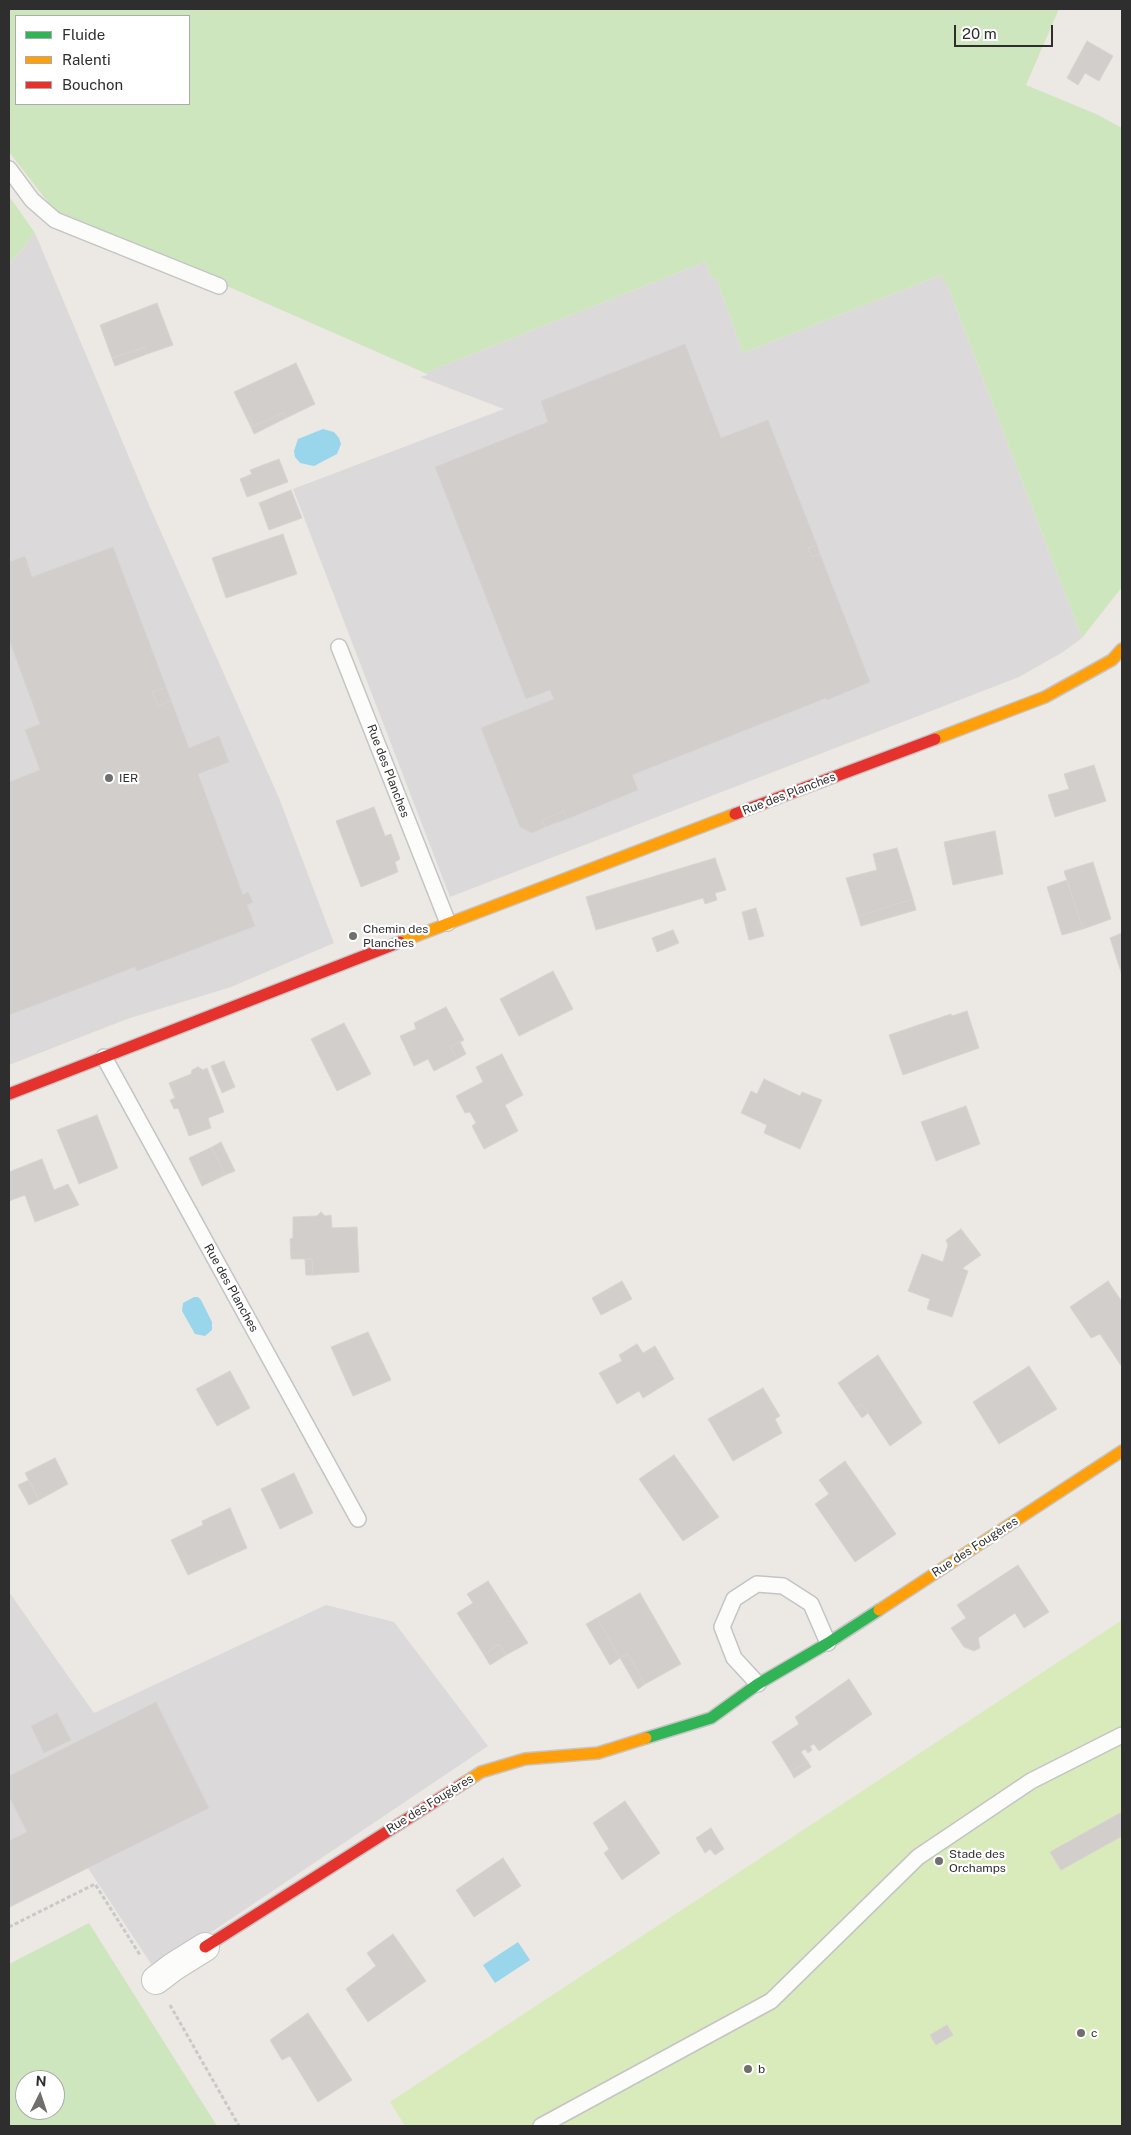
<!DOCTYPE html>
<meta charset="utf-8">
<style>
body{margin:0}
#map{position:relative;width:1131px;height:2135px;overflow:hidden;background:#ece8e4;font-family:"Public Sans",sans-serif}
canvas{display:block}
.frame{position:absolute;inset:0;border:10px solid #2e2e2e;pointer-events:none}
.legend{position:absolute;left:15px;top:15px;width:175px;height:90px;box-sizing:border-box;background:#fff;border:1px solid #ababab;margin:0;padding:6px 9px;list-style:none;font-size:15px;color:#2e2e2e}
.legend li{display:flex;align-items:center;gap:10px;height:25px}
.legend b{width:25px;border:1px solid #ababab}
.north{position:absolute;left:15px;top:2070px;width:50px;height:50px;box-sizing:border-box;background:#fff;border:1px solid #ababab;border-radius:50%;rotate:4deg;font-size:14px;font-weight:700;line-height:20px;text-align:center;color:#2e2e2e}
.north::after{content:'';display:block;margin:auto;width:18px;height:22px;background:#706f6e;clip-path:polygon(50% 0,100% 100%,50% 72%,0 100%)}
.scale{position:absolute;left:954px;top:25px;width:99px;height:22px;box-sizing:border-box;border:2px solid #2e2e2e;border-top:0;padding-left:6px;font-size:15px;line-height:18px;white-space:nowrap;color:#2e2e2e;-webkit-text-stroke:4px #fff;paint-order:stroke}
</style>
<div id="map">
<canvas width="1131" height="2135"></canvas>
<div class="frame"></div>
<ul class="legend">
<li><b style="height:6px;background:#30b455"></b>Fluide</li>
<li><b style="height:6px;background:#ff9f0a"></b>Ralenti</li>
<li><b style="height:6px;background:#e5322d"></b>Bouchon</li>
</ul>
<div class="north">N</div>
<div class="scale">20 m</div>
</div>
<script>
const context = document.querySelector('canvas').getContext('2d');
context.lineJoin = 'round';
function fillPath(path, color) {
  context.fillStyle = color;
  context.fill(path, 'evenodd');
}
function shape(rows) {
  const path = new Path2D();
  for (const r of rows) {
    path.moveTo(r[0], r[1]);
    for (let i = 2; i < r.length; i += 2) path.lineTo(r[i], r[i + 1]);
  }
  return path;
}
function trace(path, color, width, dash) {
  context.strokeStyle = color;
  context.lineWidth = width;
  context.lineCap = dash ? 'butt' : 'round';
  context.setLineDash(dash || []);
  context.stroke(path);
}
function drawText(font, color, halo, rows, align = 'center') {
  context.font = font + ' "Public Sans",sans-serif';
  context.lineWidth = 4.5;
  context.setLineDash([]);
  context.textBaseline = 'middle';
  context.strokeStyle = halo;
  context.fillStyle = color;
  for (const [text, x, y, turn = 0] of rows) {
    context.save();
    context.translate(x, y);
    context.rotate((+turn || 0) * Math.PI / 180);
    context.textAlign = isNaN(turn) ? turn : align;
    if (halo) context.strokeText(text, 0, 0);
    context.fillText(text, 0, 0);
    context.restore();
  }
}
fillPath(shape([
 [35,233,149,505,279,798,334,943,231,987,127,1019,9,1065,9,265],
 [705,262,712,279,716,278,743,353,941,275,944,282,946,282,1082,638,1063,652,1019,677,450,897,293,489,504,409,420,377,428,375,425,373],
 [9,1592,94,1713,326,1605,394,1622,488,1746,155,1970,88,1868,9,1908]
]), '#dcd9db');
fillPath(shape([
 [9,9,1059,9,1026,85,1096,114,1122,128,1122,587,1082,638,946,282,944,282,941,275,743,353,716,278,712,279,705,262,425,373,54,210,9,152],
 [16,16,189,16,189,104,16,104],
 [9,196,35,233,9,265],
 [89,1923,217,2126,9,2126,9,1964],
 [25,2080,55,2080,55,2110,25,2110]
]), '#cee6be');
fillPath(shape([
 [1122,1620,1122,2126,405,2126,390,2102]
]), '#d9eabb');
fillPath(shape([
 [323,429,334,432,339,438,341,444,337,454,314,466,300,463,295,457,294,451,298,439],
 [194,1297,198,1297,201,1300,212,1322,212,1330,205,1336,195,1334,182,1311,183,1303],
 [518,1942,530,1960,495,1983,483,1965]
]), '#99d6ec');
const building = shape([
 [1087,41,1113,56,1099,81,1085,73,1078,85,1067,78,1087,41],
 [157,303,173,345,147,354,145,347,112,358,100,325,157,303],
 [685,344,721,438,768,420,817,545,808,548,812,557,820,554,870,682,827,700,826,698,632,775,638,790,567,819,564,811,542,820,545,827,532,833,520,827,481,728,554,699,550,690,526,699,435,467,548,422,541,401,685,344],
 [145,347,147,354,115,366,112,358,145,347],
 [296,363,315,404,286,418,283,413,251,427,234,392,296,363],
 [283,413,286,418,254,434,251,427,283,413],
 [279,459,288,482,247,497,240,479,252,474,250,470,279,459],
 [291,490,302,518,269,530,259,503,291,490],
 [283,534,297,574,226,598,212,558,283,534],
 [817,545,820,554,812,557,808,548,817,545],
 [113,547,166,687,152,692,158,706,171,700,189,748,219,736,229,762,198,774,243,895,248,892,253,902,247,905,255,926,137,971,135,967,9,1015,9,782,40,770,25,730,40,724,9,639,9,562,25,556,32,577,113,547],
 [166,687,171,700,158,706,152,692,166,687],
 [1094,765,1106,801,1055,817,1048,795,1069,789,1064,774,1094,765],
 [374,807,385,836,391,834,400,859,395,862,398,872,361,887,336,821,374,807],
 [564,811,567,819,545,827,542,820,564,811],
 [995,831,1003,874,953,885,944,842,995,831],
 [897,848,913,899,858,916,846,878,877,870,873,854,897,848],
 [715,858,726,890,715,893,717,900,705,904,703,898,596,930,586,897,715,858],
 [1093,862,1111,919,1083,929,1064,871,1093,862],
 [1067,880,1083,929,1062,935,1047,887,1067,880],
 [913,899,916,910,861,926,858,916,913,899],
 [756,908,764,936,749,940,742,912,756,908],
 [673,930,679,943,657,952,652,938,673,930],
 [1122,933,1122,975,1110,938,1122,933],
 [553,971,573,1009,519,1036,500,999,553,971],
 [446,1007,464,1040,450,1047,457,1059,434,1071,428,1059,414,1066,400,1036,416,1029,414,1023,446,1007],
 [967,1011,979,1048,903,1075,889,1035,951,1014,952,1016,967,1011],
 [344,1023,371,1074,337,1091,311,1039,344,1023],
 [460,1042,466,1054,457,1059,450,1047,460,1042],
 [502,1054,523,1095,505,1105,518,1131,484,1149,472,1126,476,1123,470,1112,465,1113,456,1096,483,1082,476,1067,502,1054],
 [224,1061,235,1087,222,1093,211,1066,224,1061],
 [198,1067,203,1070,207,1068,224,1112,208,1118,211,1128,189,1136,178,1108,174,1109,170,1100,175,1098,169,1083,191,1074,192,1070,198,1067],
 [764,1079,800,1096,802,1092,822,1100,800,1149,764,1133,767,1125,741,1113,751,1091,757,1094,764,1079],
 [966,1106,980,1144,936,1161,921,1122,966,1106],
 [97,1115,118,1168,79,1184,57,1130,97,1115],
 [221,1142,235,1171,225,1175,212,1147,221,1142],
 [212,1147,225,1175,202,1186,189,1158,212,1147],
 [42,1159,54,1190,68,1184,79,1205,35,1222,25,1195,9,1201,9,1172,42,1159],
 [321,1212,325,1216,331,1215,332,1228,357,1227,359,1272,313,1275,312,1259,291,1259,290,1239,293,1238,293,1217,317,1216,321,1212],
 [961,1229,981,1255,964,1267,963,1269,968,1271,952,1317,927,1309,930,1299,908,1291,922,1254,943,1262,948,1245,946,1240,961,1229],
 [305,1259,312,1259,313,1275,306,1275,305,1259],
 [622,1281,632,1299,601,1315,592,1298,622,1281],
 [1108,1281,1122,1302,1122,1367,1100,1334,1091,1338,1070,1307,1108,1281],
 [368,1332,391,1380,353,1396,331,1347,368,1332],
 [637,1344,643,1353,655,1346,674,1379,643,1398,639,1391,617,1404,599,1373,622,1361,619,1355,637,1344],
 [878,1355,922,1423,890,1446,862,1404,855,1408,838,1383,878,1355],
 [1029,1366,1057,1409,999,1444,973,1402,1029,1366],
 [230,1371,250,1408,217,1426,196,1389,230,1371],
 [763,1388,780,1416,775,1419,782,1433,733,1461,708,1419,763,1388],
 [862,1404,868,1413,862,1418,855,1408,862,1404],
 [674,1455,719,1517,683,1541,639,1479,674,1455],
 [55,1458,68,1484,39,1500,25,1473,55,1458],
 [845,1461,896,1534,855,1562,815,1504,829,1494,819,1480,845,1461],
 [294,1473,313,1513,280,1529,261,1489,294,1473],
 [29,1480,39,1500,29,1505,18,1485,29,1480],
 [230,1508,247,1548,188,1575,171,1540,203,1525,202,1521,230,1508],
 [1018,1565,1049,1612,1024,1628,1015,1613,978,1638,980,1648,974,1651,964,1647,951,1628,966,1618,957,1605,1018,1565],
 [488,1581,528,1643,506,1655,499,1644,484,1655,457,1613,473,1603,467,1594,488,1581],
 [640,1593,681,1664,645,1684,628,1654,620,1658,597,1618,640,1593],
 [597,1618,620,1658,610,1665,586,1624,597,1618],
 [499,1644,506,1655,490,1665,484,1655,499,1644],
 [628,1654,645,1684,638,1689,620,1658,628,1654],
 [849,1679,872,1714,819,1751,814,1744,810,1746,812,1750,808,1753,805,1749,801,1752,808,1762,791,1772,772,1742,799,1724,795,1717,849,1679],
 [156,1702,209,1808,9,1907,9,1841,27,1832,9,1796,9,1776,156,1702],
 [57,1713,71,1740,44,1753,31,1726,57,1713],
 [808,1762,811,1767,794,1778,791,1772,808,1762],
 [625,1801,660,1853,622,1880,604,1853,609,1849,593,1823,625,1801],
 [1122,1812,1122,1836,1061,1870,1050,1852,1122,1812],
 [711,1828,724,1849,715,1855,710,1849,705,1853,696,1838,711,1828],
 [503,1858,521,1886,474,1917,456,1890,503,1858],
 [393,1934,426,1981,368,2022,346,1989,376,1966,367,1953,393,1934],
 [308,2013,352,2080,318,2102,290,2056,282,2060,270,2040,308,2013],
 [947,2025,953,2035,936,2045,930,2035,947,2025]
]);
fillPath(building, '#d1cecb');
trace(building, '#d7d4d0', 1);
const lane = shape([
 [9,169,32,200,55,220,219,286],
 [339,647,448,923],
 [104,1057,358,1519],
 [758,1684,734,1658,722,1627,734,1599,757,1584,783,1586,811,1604,828,1643],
 [541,2126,771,2001,918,1857,1031,1781,1122,1735]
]);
const street = shape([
 [156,1980,173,1967,205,1947]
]);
const fast = shape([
 [646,1738,711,1718,758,1684,828,1643,879,1610]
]);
const slow = shape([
 [935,739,1045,697,1112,660,1122,649],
 [400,942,735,814],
 [879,1610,1122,1451],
 [464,1783,481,1772,525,1759,598,1753,646,1738]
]);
const jam = shape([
 [735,814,935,739],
 [9,1094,400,942],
 [205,1947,464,1783]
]);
trace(lane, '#c5c4c5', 18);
trace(street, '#c5c4c5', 30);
trace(fast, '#c5c4c5', 14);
trace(slow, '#c5c4c5', 14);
trace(jam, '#c5c4c5', 14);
trace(shape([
 [9,1927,95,1884,140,1955],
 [170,2005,239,2126]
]), '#c9c9c8', 3, [4, 2.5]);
trace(lane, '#fcfcfb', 15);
trace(street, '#fcfcfb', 28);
trace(fast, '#30b455', 11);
trace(slow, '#ff9f0a', 11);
trace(jam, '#e5322d', 11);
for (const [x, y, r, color] of [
 [109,778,5,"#706f6e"],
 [353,936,5,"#706f6e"],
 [939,1861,5,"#706f6e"],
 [1081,2033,5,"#706f6e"],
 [748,2069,5,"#706f6e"]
]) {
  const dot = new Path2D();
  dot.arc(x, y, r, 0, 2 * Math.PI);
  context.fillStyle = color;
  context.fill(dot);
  trace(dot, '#fff', 2);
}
drawText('12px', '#2e2e2e', '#fff', [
 ["Rue des Planches",388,771,69],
 ["Rue des Planches",789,794,-21],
 ["Rue des Planches",231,1288,61],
 ["Rue des Fougères",975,1547,-33],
 ["Rue des Fougères",430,1804,-32]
]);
drawText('12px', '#2e2e2e', '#fff', [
 ["IER",119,778],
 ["Chemin des",363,929],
 ["Planches",363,943],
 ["Stade des",949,1854],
 ["Orchamps",949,1868],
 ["c",1091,2033],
 ["b",758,2069]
], 'left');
</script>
